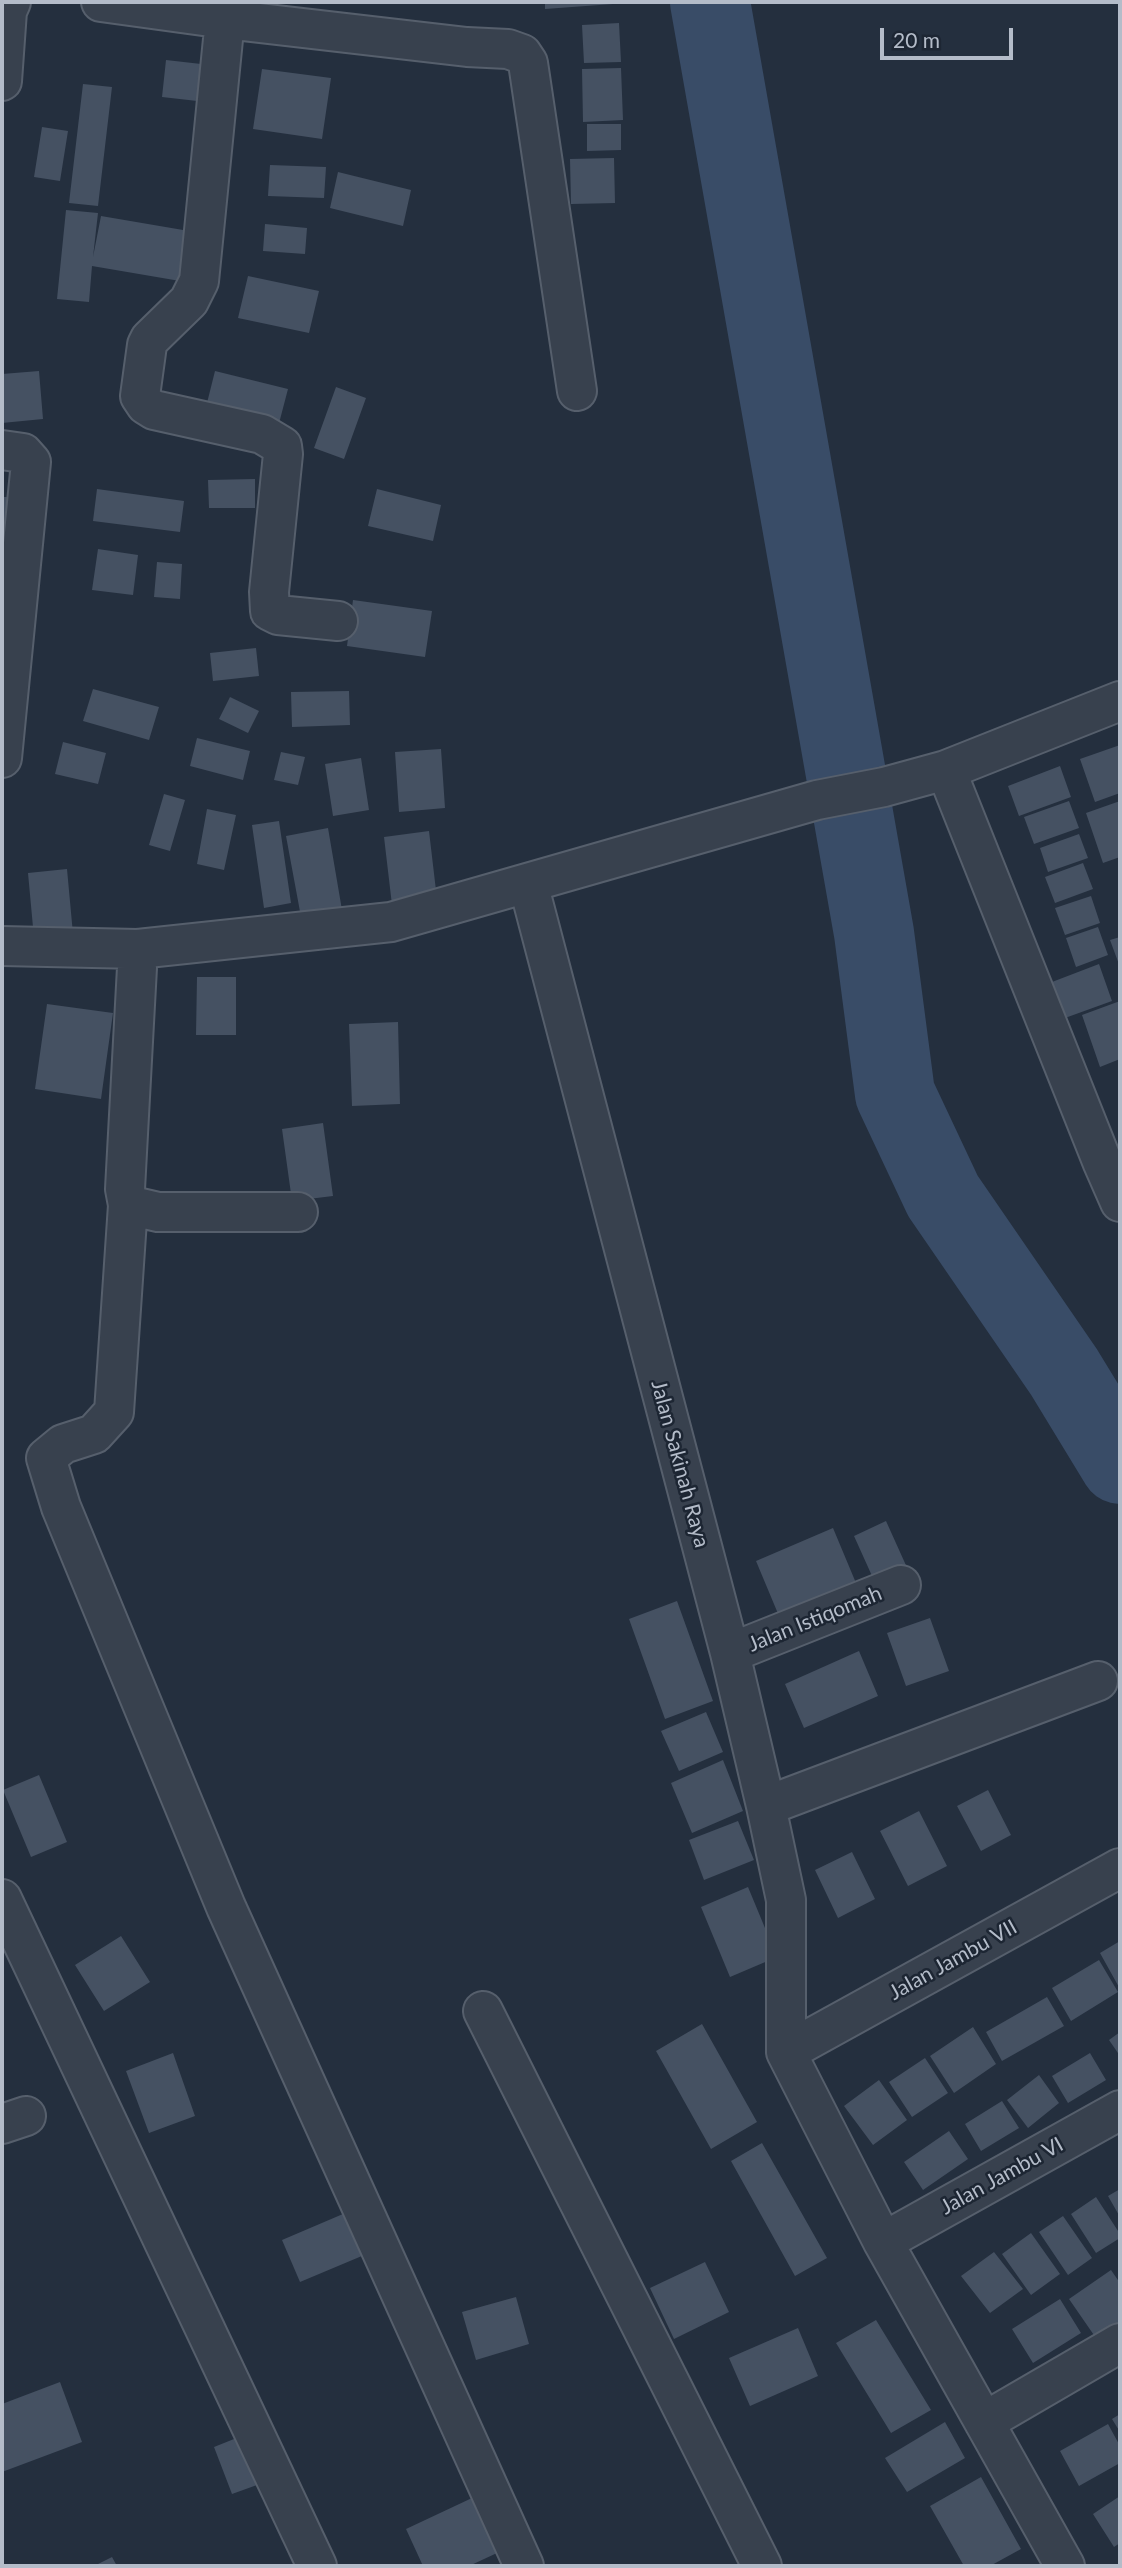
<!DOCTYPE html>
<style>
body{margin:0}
#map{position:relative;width:1122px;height:2568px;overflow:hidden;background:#242f3e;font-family:Lato,sans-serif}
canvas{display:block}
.frame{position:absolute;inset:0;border:4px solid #b4bcc9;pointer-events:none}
.scale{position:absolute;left:880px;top:28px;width:133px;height:32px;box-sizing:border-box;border:4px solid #b4bcc9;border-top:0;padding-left:9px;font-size:21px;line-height:24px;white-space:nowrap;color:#b4bcc9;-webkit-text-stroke:5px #1d2633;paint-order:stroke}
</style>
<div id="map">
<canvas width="1122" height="2568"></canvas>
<div class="frame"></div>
<div class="scale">20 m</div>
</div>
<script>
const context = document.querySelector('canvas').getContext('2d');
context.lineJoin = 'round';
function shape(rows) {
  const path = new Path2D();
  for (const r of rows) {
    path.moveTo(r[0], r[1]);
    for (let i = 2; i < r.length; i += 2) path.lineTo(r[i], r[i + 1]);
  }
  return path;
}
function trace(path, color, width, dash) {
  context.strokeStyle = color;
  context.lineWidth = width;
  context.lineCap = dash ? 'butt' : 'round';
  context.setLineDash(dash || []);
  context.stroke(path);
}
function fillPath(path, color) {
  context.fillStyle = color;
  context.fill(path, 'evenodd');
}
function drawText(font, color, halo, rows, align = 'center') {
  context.font = font + ' Lato,sans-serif';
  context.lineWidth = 5;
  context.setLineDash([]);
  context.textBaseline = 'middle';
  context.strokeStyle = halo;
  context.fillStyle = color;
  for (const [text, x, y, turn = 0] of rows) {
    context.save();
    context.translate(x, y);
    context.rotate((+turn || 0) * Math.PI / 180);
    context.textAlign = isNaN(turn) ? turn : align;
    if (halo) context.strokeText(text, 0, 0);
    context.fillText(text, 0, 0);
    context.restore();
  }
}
trace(shape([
 [710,2,874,933,895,1094,943,1196,1064,1372,1120,1464]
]), '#394c67', 80);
fillPath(shape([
 [545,2,613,2,613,4,545,9],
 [619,23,621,62,584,63,582,25],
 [166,60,210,65,206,102,162,97],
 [621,68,623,120,583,122,582,69],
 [262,69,331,78,322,139,253,129],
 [83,84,112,87,98,206,69,203],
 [587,124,621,124,621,150,587,151],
 [42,127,68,131,60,181,34,177],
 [614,158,615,203,571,204,570,159],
 [270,165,326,167,324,198,268,196],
 [338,172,411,190,403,226,330,208],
 [66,210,98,213,93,257,101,216,189,231,180,281,92,266,89,302,57,299],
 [265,224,307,228,305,254,263,251],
 [248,276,319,291,309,333,238,318],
 [39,371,43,419,2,423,2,374],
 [215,371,288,389,277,431,204,415],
 [336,387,366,398,344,459,314,448],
 [255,479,255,508,209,508,208,480],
 [97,489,184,501,180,532,93,521],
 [377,489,441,505,433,541,368,526],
 [2,497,17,497,16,548,2,548],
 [98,549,138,555,133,595,92,590],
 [157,562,182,564,180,599,154,597],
 [353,600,432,611,425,657,347,646],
 [256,648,259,676,213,681,210,653],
 [93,689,159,707,149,740,83,721],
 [349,691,350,725,292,727,291,692],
 [230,697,259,711,248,733,219,719],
 [197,738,250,751,243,780,190,766],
 [63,742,106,753,98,784,55,774],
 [1120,745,1120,793,1095,802,1080,759],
 [441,749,445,808,399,812,395,752],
 [281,752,305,757,298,785,274,780],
 [361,758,369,810,333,816,325,764],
 [1060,766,1071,797,1019,816,1008,786],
 [164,794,185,800,170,851,149,845],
 [1069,801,1079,828,1034,844,1024,817],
 [1120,801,1120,857,1103,863,1086,813],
 [207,809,236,815,224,870,197,864],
 [279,821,291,903,264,908,252,825],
 [328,828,342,910,301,917,286,836],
 [429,831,437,899,392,905,384,837],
 [1079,834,1088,858,1048,872,1040,848],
 [1083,863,1093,889,1055,903,1045,877],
 [67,869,73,934,34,938,28,873],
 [1091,896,1100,923,1065,935,1055,908],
 [1098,927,1108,955,1076,967,1066,938],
 [1120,937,1120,967,1110,940],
 [1099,964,1112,1001,1065,1018,1052,982],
 [197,977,236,977,236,1035,196,1035],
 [1120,1001,1120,1059,1100,1067,1082,1015],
 [47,1004,113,1013,101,1099,35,1089],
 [398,1022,400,1104,352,1106,349,1024],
 [323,1123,333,1196,292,1201,282,1129],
 [886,1521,909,1572,877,1587,854,1536],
 [833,1528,861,1595,784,1628,756,1561],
 [677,1601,713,1701,665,1719,629,1619],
 [930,1618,949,1671,906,1686,887,1633],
 [859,1651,878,1696,804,1728,785,1684],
 [706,1712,723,1752,679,1771,661,1731],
 [723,1760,743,1811,692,1833,671,1783],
 [39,1775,67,1842,31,1857,3,1790],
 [988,1790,1011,1835,981,1851,957,1806],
 [919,1811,947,1866,908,1886,880,1831],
 [738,1821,754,1860,704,1880,689,1840],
 [852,1852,875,1899,838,1918,815,1870],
 [748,1887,777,1957,730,1977,701,1907],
 [121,1936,150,1982,104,2011,75,1965],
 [1120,1941,1120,1989,1100,1953],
 [1099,1960,1118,1992,1071,2021,1052,1988],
 [1047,1997,1064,2026,1002,2061,986,2032],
 [702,2024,757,2122,711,2149,656,2051],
 [973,2027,996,2064,954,2093,930,2056],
 [1120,2032,1120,2056,1109,2040],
 [173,2053,195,2116,149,2133,126,2071],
 [1090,2053,1106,2080,1068,2103,1052,2076],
 [925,2058,948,2093,912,2117,889,2082],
 [1039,2075,1059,2103,1028,2128,1007,2100],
 [879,2080,907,2120,873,2145,844,2106],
 [1002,2101,1019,2128,981,2151,965,2124],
 [949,2131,968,2159,923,2190,904,2162],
 [762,2143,827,2258,795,2276,731,2161],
 [1120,2189,1120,2217,1108,2196],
 [1096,2197,1120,2234,1120,2238,1096,2253,1071,2214],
 [350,2211,369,2253,300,2282,282,2240],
 [1063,2216,1092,2258,1068,2275,1039,2232],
 [1031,2233,1060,2274,1031,2295,1002,2254],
 [994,2252,1023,2289,990,2313,961,2276],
 [705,2262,729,2312,674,2339,650,2288],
 [1111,2270,1120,2283,1120,2325,1098,2341,1069,2299],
 [516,2297,529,2344,476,2360,462,2312],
 [1060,2299,1081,2333,1033,2363,1012,2329],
 [876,2320,931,2410,891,2433,836,2343],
 [798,2328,818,2376,750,2406,729,2358],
 [60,2382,82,2442,2,2472,2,2404],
 [1120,2414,1120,2432,1112,2419],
 [945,2422,965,2458,907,2492,885,2458],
 [1108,2424,1120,2446,1120,2463,1079,2486,1060,2451],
 [239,2437,257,2485,232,2494,214,2447],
 [981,2477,1021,2549,990,2566,964,2566,930,2506],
 [1120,2496,1120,2543,1114,2547,1093,2514],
 [472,2498,497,2553,469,2566,423,2566,406,2529],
 [112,2557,117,2566,94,2566]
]), '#455162');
const minor = shape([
 [101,2,225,19,467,47,508,49,522,54,528,63,577,391],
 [225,19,199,281,189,301,150,339,147,345,140,396,146,405,154,410,262,434,282,446,283,454,269,592,270,611,278,615,338,621],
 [2,81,7,11,11,2],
 [2,450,23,453,31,462,2,758],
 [946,770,1102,1161,1120,1202],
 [528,883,730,1653,766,1806,786,1900,786,2052,883,2242,1065,2566],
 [2,946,138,949,391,922,817,800,884,787,946,770,1120,701],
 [138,949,125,1189,128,1205,158,1212,298,1212],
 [128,1205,114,1412,94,1434,63,1444,46,1458,61,1507,226,1907,524,2566],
 [730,1653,901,1585],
 [766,1806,1098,1681],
 [2,1899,317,2566],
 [483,2011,762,2566],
 [786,2052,1120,1868],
 [2,2124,26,2116],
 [883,2242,1120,2110],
 [984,2422,1120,2343]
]);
trace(minor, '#565f6c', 42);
trace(minor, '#38414e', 38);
drawText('21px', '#b4bcc9', '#1d2633', [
 ["Jalan Sakinah Raya",680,1464,75],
 ["Jalan Istiqomah",815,1619,-22],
 ["Jalan Jambu VII",953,1960,-29],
 ["Jalan Jambu VI",1002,2176,-29]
]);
</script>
